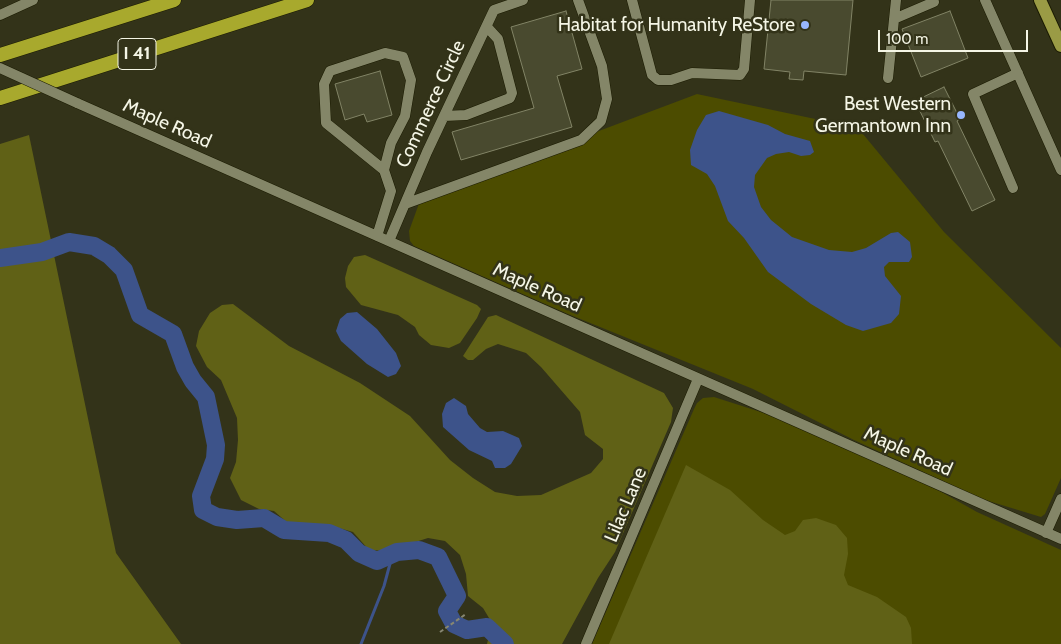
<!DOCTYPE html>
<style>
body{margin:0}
#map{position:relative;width:1061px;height:644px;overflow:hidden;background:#333319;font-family:Cabin,sans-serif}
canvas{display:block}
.scale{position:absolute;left:878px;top:30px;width:150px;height:22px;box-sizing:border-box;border:2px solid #f5f6e6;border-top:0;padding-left:6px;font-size:15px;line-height:18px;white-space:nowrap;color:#f5f6e6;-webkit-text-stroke:4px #333319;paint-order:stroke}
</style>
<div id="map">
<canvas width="1061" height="644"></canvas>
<div class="scale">100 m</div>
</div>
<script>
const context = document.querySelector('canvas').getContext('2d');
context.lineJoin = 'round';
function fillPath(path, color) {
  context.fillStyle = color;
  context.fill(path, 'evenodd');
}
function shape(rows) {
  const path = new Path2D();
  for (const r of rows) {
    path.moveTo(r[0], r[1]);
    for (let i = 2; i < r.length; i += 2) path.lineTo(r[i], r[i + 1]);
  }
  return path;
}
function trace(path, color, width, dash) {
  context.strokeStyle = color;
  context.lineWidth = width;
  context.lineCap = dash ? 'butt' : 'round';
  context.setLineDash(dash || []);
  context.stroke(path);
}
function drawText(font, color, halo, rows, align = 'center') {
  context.font = font + ' Cabin,sans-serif';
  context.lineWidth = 5;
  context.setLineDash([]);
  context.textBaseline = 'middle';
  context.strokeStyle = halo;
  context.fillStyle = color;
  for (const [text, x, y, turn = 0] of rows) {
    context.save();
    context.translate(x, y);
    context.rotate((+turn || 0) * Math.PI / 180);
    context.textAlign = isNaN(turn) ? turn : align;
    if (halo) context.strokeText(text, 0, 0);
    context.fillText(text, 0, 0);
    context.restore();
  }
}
fillPath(shape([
 [697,94,858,128,944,232,1061,348,1061,478,1045,514,1041,517,982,499,854,440,753,389,568,314,414,246,410,241,409,231,421,198],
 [714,397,767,414,936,489,977,512,1061,550,1061,644,592,644,694,409,697,403,703,398]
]), '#4c4c00');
fillPath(shape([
 [29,135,116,553,181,644,0,644,0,144],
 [365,255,477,305,481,309,477,318,460,343,449,348,431,345,419,335,415,327,398,315,361,305,346,287,345,278,348,266,354,257],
 [233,304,289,346,360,383,410,416,450,460,473,478,495,492,517,496,541,495,591,473,603,459,603,449,585,435,580,412,541,367,526,353,498,344,486,349,473,360,468,360,463,356,488,317,496,315,664,393,673,408,671,422,615,552,598,578,562,644,487,644,492,623,483,608,468,596,466,574,460,555,445,541,428,538,387,551,369,550,353,532,335,527,322,528,290,525,274,511,259,509,241,500,230,478,236,462,238,440,237,418,221,380,207,367,196,346,199,331,210,313,222,305],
 [686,465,730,490,763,520,785,535,795,531,803,520,816,518,836,525,847,538,848,554,844,575,848,585,877,597,906,617,911,628,912,644,609,644]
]), '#606116');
fillPath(shape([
 [719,111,768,125,785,134,810,141,814,152,810,155,801,156,789,152,776,154,767,158,755,175,754,187,761,207,771,220,792,237,829,250,852,252,866,248,891,233,898,232,910,242,912,257,909,262,889,262,884,267,885,276,901,296,899,314,891,323,863,331,846,325,811,304,768,272,744,238,728,221,715,186,707,174,691,165,690,150,697,130,706,115],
 [357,312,377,329,396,353,401,366,396,374,388,377,367,364,341,341,336,331,340,319,347,313],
 [454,398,466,406,468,414,480,428,487,432,503,431,519,438,522,446,511,464,505,468,495,468,492,461,469,450,443,427,442,414,446,403]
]), '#3d538a');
trace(shape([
 [361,644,384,586,391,560,397,552]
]), '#3d538a', 3);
trace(shape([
 [0,258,42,252,69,242,94,246,109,255,124,270,140,315,173,334,185,367,193,381,206,397,216,445,215,459,201,496,203,510,217,517,237,520,264,518,284,530,329,533,346,540,359,553,377,561,397,552,419,550,438,557,457,596,447,611,454,624,467,630,487,627,505,644]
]), '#3d538a', 18);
const building = shape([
 [771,0,853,0,846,75,804,71,803,80,789,79,790,72,764,69,771,0],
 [566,11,582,69,557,76,572,127,461,160,452,132,534,108,511,27,566,11],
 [950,11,968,58,921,77,902,29,950,11],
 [380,71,392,115,367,122,364,114,345,120,335,84,380,71],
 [944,87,960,119,957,121,995,200,972,211,938,141,935,142,915,101,944,87]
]);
fillPath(building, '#494a2f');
trace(building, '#828466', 1);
const minor = shape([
 [632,0,652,75,658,80,671,80,692,73,740,75,744,69,750,0],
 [985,0,1061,170],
 [0,15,33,0],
 [894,19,934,2],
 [888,78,896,0],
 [77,103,1061,539],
 [444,116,466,115,510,98,512,93,498,39,487,27],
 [1013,188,973,94,1018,73],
 [405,204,581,140,601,121,607,99,602,66,578,0],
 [377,236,391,191,384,170,326,123,324,84,330,71,385,53,403,57,411,80,405,116,391,143,384,170],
 [389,241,427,152,494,10,523,0],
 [1046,533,1061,499],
 [586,644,698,379]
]);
const major = shape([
 [1040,0,1061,46]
]);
const highway = shape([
 [0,55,174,0],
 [0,98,307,0]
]);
trace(minor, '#1b1b02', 11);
trace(major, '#1b1b02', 14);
trace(highway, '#1b1b02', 15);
trace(shape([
 [440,632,466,614]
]), '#878772', 2, [4, 2.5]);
trace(minor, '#848668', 10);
trace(major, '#9a9b45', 12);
trace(highway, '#a8a92d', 14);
const minorBridge = shape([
 [0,68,77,103]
]);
trace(minorBridge, '#1b1b02', 11, []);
trace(minorBridge, '#848668', 10);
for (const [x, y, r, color] of [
 [805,25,5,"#97b6fd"],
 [961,115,5,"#97b6fd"]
]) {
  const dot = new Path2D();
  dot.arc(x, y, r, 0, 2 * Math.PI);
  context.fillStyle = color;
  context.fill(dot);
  trace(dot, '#333319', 2);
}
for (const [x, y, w] of [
 [137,54,38]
]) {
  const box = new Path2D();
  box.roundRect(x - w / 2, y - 15.5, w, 31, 4);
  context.fillStyle = '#333319';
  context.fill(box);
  trace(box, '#f5f6e6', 1);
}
drawText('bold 18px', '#f5f6e6', null, [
 ["I 41",137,54]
]);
drawText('19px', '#f5f6e6', '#333319', [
 ["Habitat for Humanity ReStore",795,25],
 ["Best Western",951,104],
 ["Germantown Inn",951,126]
], 'right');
drawText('19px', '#f5f6e6', '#333319', [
 ["Commerce Circle",431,104,-65],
 ["Maple Road",167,124,24],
 ["Maple Road",537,288,24],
 ["Maple Road",908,452,24],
 ["Lilac Lane",626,505,-67]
]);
</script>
